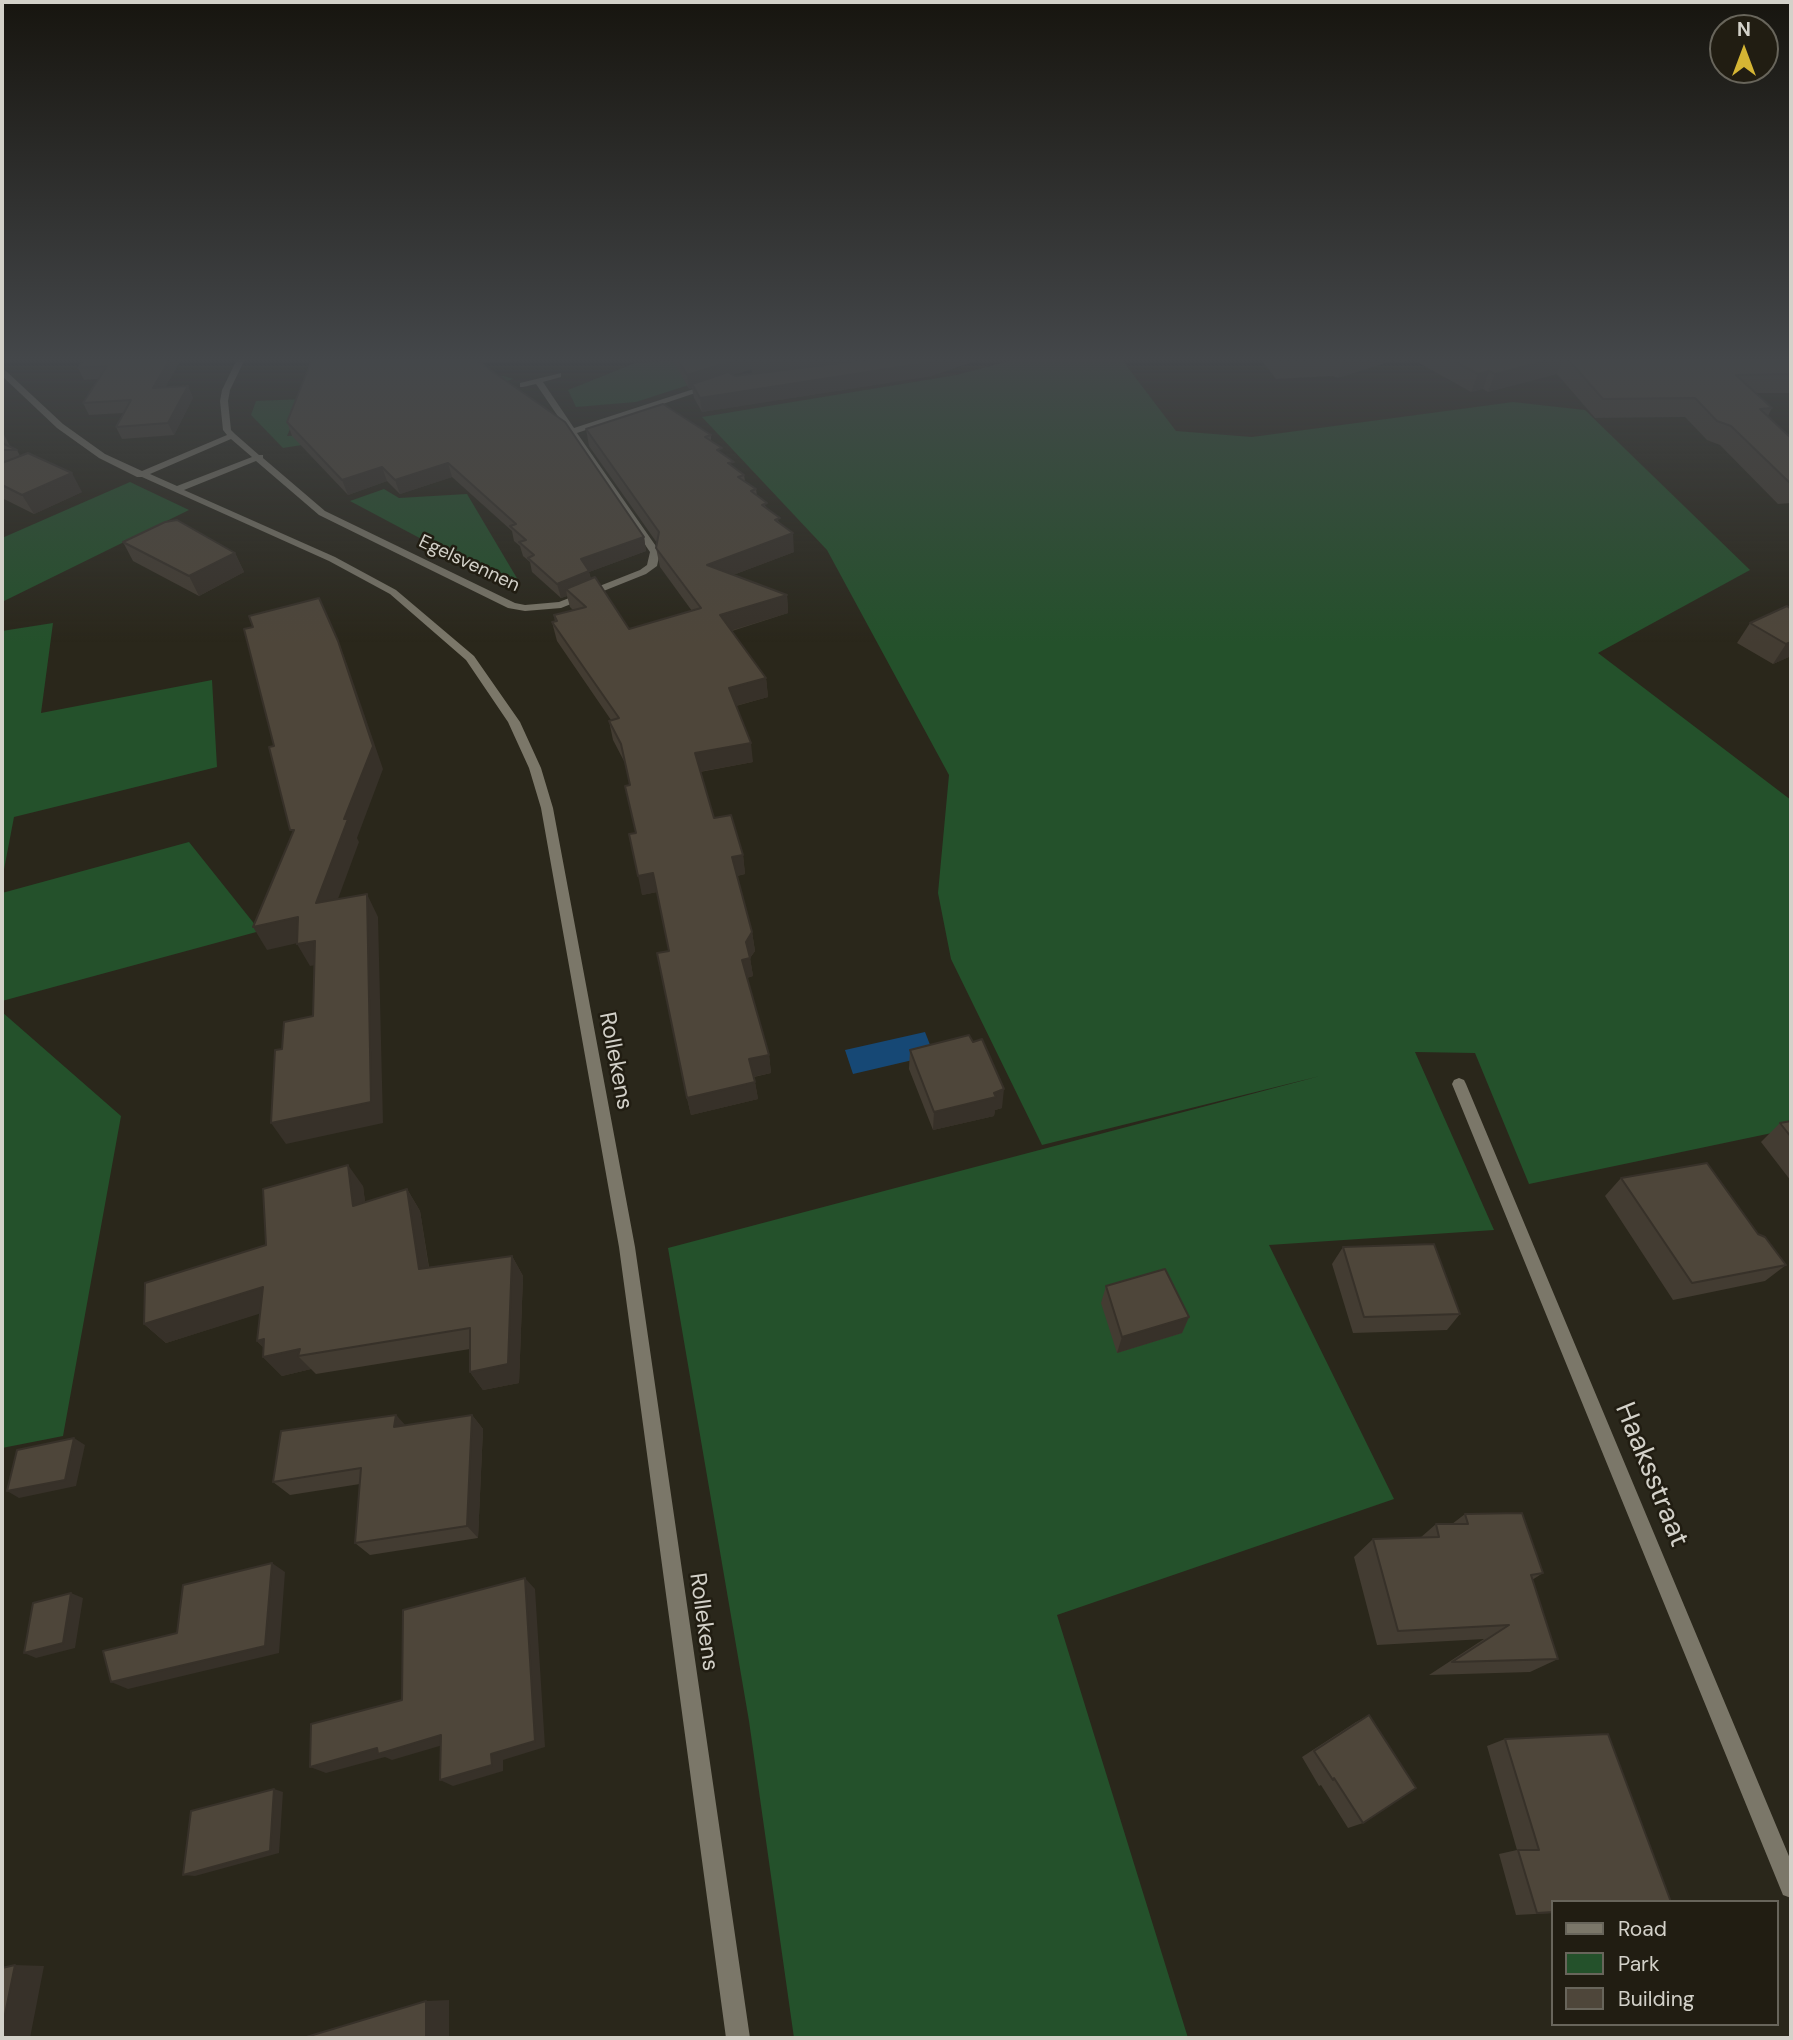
<!DOCTYPE html>
<style>
body{margin:0}
#map{position:relative;width:1793px;height:2040px;overflow:hidden;background:#2a271b;font-family:"DM Sans",sans-serif}
canvas{display:block}
.frame{position:absolute;inset:0;border:4px solid #d3d1c9;pointer-events:none}
.legend{position:absolute;left:1551px;top:1900px;width:228px;height:126px;box-sizing:border-box;background:#211d12;border:2px solid #68655b;margin:0;padding:9px 12px;list-style:none;font-size:21px;color:#d3d1c9}
.legend li{display:flex;align-items:center;gap:14px;height:35px}
.legend b{width:35px;border:2px solid #68655b}
.north{position:absolute;left:1709px;top:14px;width:70px;height:70px;box-sizing:border-box;background:#211d12;border:2px solid #68655b;border-radius:50%;rotate:0deg;font-size:19px;font-weight:700;line-height:28px;text-align:center;color:#d3d1c9}
.north::after{content:'';display:block;margin:auto;width:24px;height:32px;background:#d5b534;clip-path:polygon(50% 0,100% 100%,50% 72%,0 100%)}
</style>
<div id="map">
<canvas width="1793" height="2040"></canvas>
<div class="frame"></div>
<ul class="legend">
<li><b style="height:9px;background:#7b7769"></b>Road</li>
<li><b style="height:19px;background:#24512b"></b>Park</li>
<li><b style="height:19px;background:#4e463a"></b>Building</li>
</ul>
<div class="north">N</div>
</div>
<script>
const context = document.querySelector('canvas').getContext('2d');
context.lineJoin = 'round';
function fillPath(path, color) {
  context.fillStyle = color;
  context.fill(path, 'evenodd');
}
function shape(rows) {
  const path = new Path2D();
  for (const r of rows) {
    path.moveTo(r[0], r[1]);
    for (let i = 2; i < r.length; i += 2) path.lineTo(r[i], r[i + 1]);
  }
  return path;
}
function trace(path, color, width, dash) {
  context.strokeStyle = color;
  context.lineWidth = width;
  context.lineCap = dash ? 'butt' : 'round';
  context.setLineDash(dash || []);
  context.stroke(path);
}
function drawText(font, color, halo, rows, align = 'center') {
  context.font = font + ' "DM Sans",sans-serif';
  context.lineWidth = 5;
  context.setLineDash([]);
  context.textBaseline = 'middle';
  context.strokeStyle = halo;
  context.fillStyle = color;
  for (const [text, x, y, turn = 0] of rows) {
    context.save();
    context.translate(x, y);
    context.rotate((+turn || 0) * Math.PI / 180);
    context.textAlign = isNaN(turn) ? turn : align;
    if (halo) context.strokeText(text, 0, 0);
    context.fillText(text, 0, 0);
    context.restore();
  }
}
fillPath(shape([
 [1025,357,1120,357,1176,431,1252,437,1513,402,1585,410,1750,570,1598,653,1791,800,1791,1129,1529,1184,1475,1053,1415,1052,1494,1230,1269,1245,1394,1499,1057,1615,1188,2038,794,2038,749,1721,668,1248,1320,1076,1042,1145,951,959,938,893,949,775,827,550,702,417,956,375],
 [728,358,745,367,636,402,576,407,568,390,635,363],
 [504,376,514,379,491,386,496,398,522,392,528,404,512,410,493,404,368,442,327,441,283,448,251,415,256,401,303,399,287,436,399,430,413,389,390,390,391,383],
 [130,482,189,510,2,602,2,538],
 [384,489,399,498,467,494,518,580,508,585,350,501],
 [53,623,41,713,212,680,217,767,14,817,2,880,2,631],
 [189,842,260,931,2,1001,2,893],
 [2,1012,121,1116,63,1436,2,1448]
]), '#24512b');
fillPath(shape([
 [925,1032,934,1055,853,1074,845,1050]
]), '#164875');
fillPath(shape([
 [238,357,246,357,230,390,228,401,231,430,235,434,259,455,263,455,263,458,325,511,515,603,525,605,559,602,640,570,647,565,650,552,536,384,523,387,520,387,520,383,561,373,561,377,543,382,574,428,706,385,713,387,577,433,660,552,657,566,646,574,561,608,525,611,508,608,319,515,256,461,184,490,335,557,396,590,474,656,520,722,541,768,553,808,635,1247,750,2038,726,2038,619,1247,541,808,529,768,508,722,466,660,390,594,329,561,142,477,137,477,99,458,57,428,2,376,2,370,5,370,63,424,105,454,142,471,227,435,223,430,220,401,222,390,238,357],
 [231,439,252,457,177,486,150,474,231,439],
 [1459,1078,1464,1080,1466,1084,1791,1861,1791,1898,1783,1895,1452,1084,1454,1080,1459,1078]
]), '#7b7769');
fillPath(shape([
 [86,357,166,387,188,386,193,398,174,435,122,439,116,427,124,413,89,415,83,403,99,379,84,380,78,368],
 [313,357,546,357,546,359,481,363,644,537,646,551,589,572,591,579,629,629,692,611,660,567,656,548,657,543,589,446,586,429,711,435,711,441,734,468,744,475,745,481,756,489,757,496,781,524,794,552,733,575,787,595,788,613,732,631,766,678,768,697,736,706,753,762,700,772,714,818,743,855,745,874,737,876,752,932,755,951,750,958,753,976,747,978,769,1055,771,1073,754,1077,758,1099,691,1115,687,1098,669,951,657,892,642,895,630,785,625,763,613,740,609,721,611,720,557,641,552,622,555,622,554,615,573,610,570,607,567,596,561,598,532,572,530,562,523,556,520,546,514,541,512,531,452,477,400,494,387,481,348,495,292,436,287,422],
 [671,357,873,357,872,358,932,376,702,412,694,398,692,388,689,389],
 [752,369,752,374,735,376,733,375],
 [1259,357,1786,357,1791,361,1791,393,1755,393,1772,408,1768,416,1791,438,1791,503,1778,504,1720,445,1707,440,1685,417,1595,418,1557,374,1488,392,1483,389,1471,392,1412,359,1398,362,1394,360,1338,378,1333,376,1276,379],
 [2,431,10,446,7,446,17,450,20,456,82,492,34,514,2,498],
 [123,542,235,553,244,572,199,596,133,561],
 [1791,609,1791,656,1773,664,1737,643,1750,623],
 [910,1050,1002,1108,995,1110,994,1116,933,1130,909,1069],
 [1791,1121,1791,1181,1761,1142,1780,1123],
 [1621,1178,1758,1234,1786,1265,1765,1281,1673,1300,1605,1196],
 [363,1186,365,1202,407,1189,420,1211,429,1267,512,1256,523,1276,519,1383,483,1390,470,1372,470,1349,316,1374,311,1369,282,1376,263,1357,263,1347,257,1341,260,1313,166,1343,144,1324,266,1245],
 [1343,1247,1460,1314,1447,1330,1353,1333,1332,1264],
 [1106,1286,1189,1317,1182,1333,1117,1353,1101,1303],
 [396,1415,405,1426,472,1415,483,1429,478,1538,370,1555,355,1543,360,1484,290,1495,273,1482],
 [1465,1514,1543,1573,1532,1580,1558,1659,1530,1672,1429,1675,1484,1639,1377,1645,1354,1557,1373,1539,1420,1538,1436,1524,1452,1524],
 [1369,1715,1363,1823,1348,1828,1321,1785,1319,1786,1302,1757,1356,1722],
 [1505,1739,1671,1902,1553,1902,1553,1913,1516,1915,1499,1854,1517,1850,1487,1746]
]), '#433c32');
fillPath(shape([
 [171,357,183,357,158,400,153,388],
 [745,357,873,357,862,364,752,378,752,369,694,387,692,384,692,388,689,389,687,375],
 [948,357,987,357,932,376,702,412,700,398],
 [1351,357,1395,357,1394,360,1338,378,1343,360],
 [1400,357,1412,357,1412,359,1398,362],
 [1560,357,1564,357,1557,374,1488,392,1495,374],
 [1489,371,1483,389,1471,392,1478,374],
 [188,386,193,398,174,435,168,423],
 [448,463,452,477,400,494,395,480],
 [382,467,387,481,348,495,342,480],
 [72,473,82,492,34,514,22,495],
 [793,533,794,552,709,584,707,565],
 [644,537,646,551,589,572,592,586,566,589,567,596,561,598,557,584,581,559],
 [235,553,244,572,199,596,189,576],
 [787,595,788,613,723,633,720,615],
 [338,641,347,664,383,769,357,838,359,842,328,926,316,903,344,819],
 [1791,642,1791,656,1773,664,1786,644],
 [766,678,768,697,731,707,729,688],
 [751,743,753,762,698,772,695,753],
 [743,855,745,874,735,876,732,857],
 [653,873,657,892,642,895,638,876],
 [367,894,378,917,383,1123,286,1144,271,1123],
 [298,917,311,940,267,950,253,927],
 [752,932,755,951,750,958,753,976,745,978,742,960,746,942],
 [315,941,328,963,310,966,297,944],
 [769,1055,771,1073,752,1077,749,1059],
 [755,1082,758,1099,691,1115,687,1098],
 [1004,1089,1002,1108,995,1110,994,1116,933,1130,934,1112],
 [348,1165,363,1186,368,1227,353,1206],
 [407,1189,420,1211,432,1289,419,1269],
 [512,1256,523,1276,519,1383,483,1390,470,1372],
 [263,1287,281,1307,166,1343,144,1324],
 [1189,1317,1182,1333,1117,1353,1122,1337],
 [264,1339,300,1349,298,1356,311,1369,282,1376,263,1357,272,1355,257,1341],
 [396,1415,409,1429,394,1427],
 [472,1415,483,1429,478,1538,467,1526],
 [74,1438,85,1445,76,1486,19,1498,7,1491],
 [272,1563,285,1572,279,1653,128,1689,111,1682],
 [525,1578,535,1589,545,1747,503,1760,503,1771,453,1786,440,1780,491,1754],
 [71,1593,83,1598,75,1648,36,1658,24,1653],
 [441,1735,453,1742,392,1760,385,1757,326,1773,310,1767,377,1748],
 [274,1789,283,1792,279,1853,195,1876,183,1875],
 [15,1965,44,1966,30,2038,2,2038,2,2029],
 [449,2000,449,2038,426,2038,426,2001]
]), '#373129');
const building = shape([
 [86,357,171,357,153,388,188,386,168,423,116,427,131,400,83,403,107,366,78,368,86,357],
 [313,357,472,357,565,422,644,537,581,559,589,571,557,584,528,558,534,555,519,542,526,540,510,526,516,524,448,463,395,480,382,467,342,480,287,422,313,357],
 [676,357,745,357,687,375,676,357],
 [776,357,814,357,751,365,776,357],
 [875,357,948,357,932,362,700,398,692,384,728,372,735,376,865,360,875,357],
 [1277,357,1351,357,1343,360,1338,358,1280,361,1277,357],
 [1447,357,1560,357,1495,374,1489,371,1478,374,1447,357],
 [1566,357,1786,357,1791,361,1791,374,1736,375,1772,408,1760,409,1791,438,1791,484,1731,426,1717,421,1695,398,1603,399,1566,357],
 [663,404,711,435,705,437,722,448,717,450,734,462,728,463,744,475,738,477,756,489,751,491,767,503,762,505,780,518,775,520,793,533,707,565,787,595,720,615,766,678,729,688,751,743,695,753,714,818,731,815,743,855,732,857,752,932,746,942,750,958,742,960,769,1055,749,1059,755,1082,687,1098,657,953,669,951,653,873,638,876,629,834,636,833,625,786,630,785,621,744,609,721,619,718,552,622,557,621,554,615,586,607,566,589,595,577,629,629,701,608,656,548,659,532,586,429,663,404],
 [2,443,17,450,2,450,2,443],
 [28,453,72,473,22,495,2,485,2,463,28,453],
 [177,520,235,553,189,576,123,542,165,522,177,520],
 [319,598,338,641,373,746,344,819,348,819,316,903,367,894,371,1102,271,1123,275,1050,282,1049,284,1022,313,1016,315,941,297,944,298,917,253,927,294,830,290,830,269,747,274,746,244,629,253,627,249,616,319,598],
 [1787,606,1791,609,1791,642,1786,644,1750,623,1787,606],
 [969,1035,973,1042,982,1039,1004,1089,994,1093,996,1097,934,1112,910,1050,969,1035],
 [1791,1121,1791,1137,1780,1123,1791,1121],
 [1707,1163,1758,1234,1765,1237,1786,1265,1692,1283,1621,1178,1707,1163],
 [348,1165,353,1206,407,1189,419,1269,512,1256,508,1364,470,1372,470,1328,298,1356,300,1349,263,1357,264,1339,257,1341,263,1287,144,1324,145,1283,266,1245,263,1189,348,1165],
 [1434,1244,1460,1314,1364,1317,1343,1247,1434,1244],
 [1165,1269,1189,1317,1122,1337,1106,1286,1165,1269],
 [396,1415,394,1427,472,1415,467,1526,355,1543,361,1468,273,1482,281,1431,396,1415],
 [74,1438,65,1480,7,1491,17,1450,74,1438],
 [1522,1513,1543,1573,1531,1575,1558,1659,1452,1662,1509,1625,1398,1631,1373,1539,1439,1537,1436,1524,1468,1524,1465,1514,1522,1513],
 [272,1563,265,1646,111,1682,103,1651,177,1633,183,1585,272,1563],
 [525,1578,535,1741,491,1754,492,1765,440,1780,441,1735,378,1754,377,1748,310,1767,311,1724,402,1700,403,1610,525,1578],
 [71,1593,63,1643,24,1653,33,1603,71,1593],
 [1369,1715,1416,1788,1363,1823,1334,1778,1333,1780,1314,1751,1369,1715],
 [1608,1734,1671,1902,1553,1902,1553,1912,1537,1913,1518,1850,1539,1850,1505,1739,1608,1734],
 [274,1789,270,1851,183,1875,191,1811,274,1789],
 [15,1965,2,2029,2,1968,15,1965],
 [426,2001,426,2038,303,2038,426,2001]
]);
fillPath(building, '#4e463a');
trace(building, '#373129', 2);
const sky = context.createLinearGradient(0, 0, 0, 643);
sky.addColorStop(0, '#17150f');
sky.addColorStop(0.56, '#44474a');
sky.addColorStop(1, '#44474a00');
context.fillStyle = sky;
context.fillRect(0, 0, 1793, 643);
drawText('19px', '#d3d1c9', '#211d12', [
 ["Egelsvennen",469,564,25]
]);
drawText('23px', '#d3d1c9', '#211d12', [
 ["Rollekens",615,1061,79],
 ["Rollekens",703,1622,82]
]);
drawText('28px', '#d3d1c9', '#211d12', [
 ["Haaksstraat",1651,1475,68]
]);
</script>
